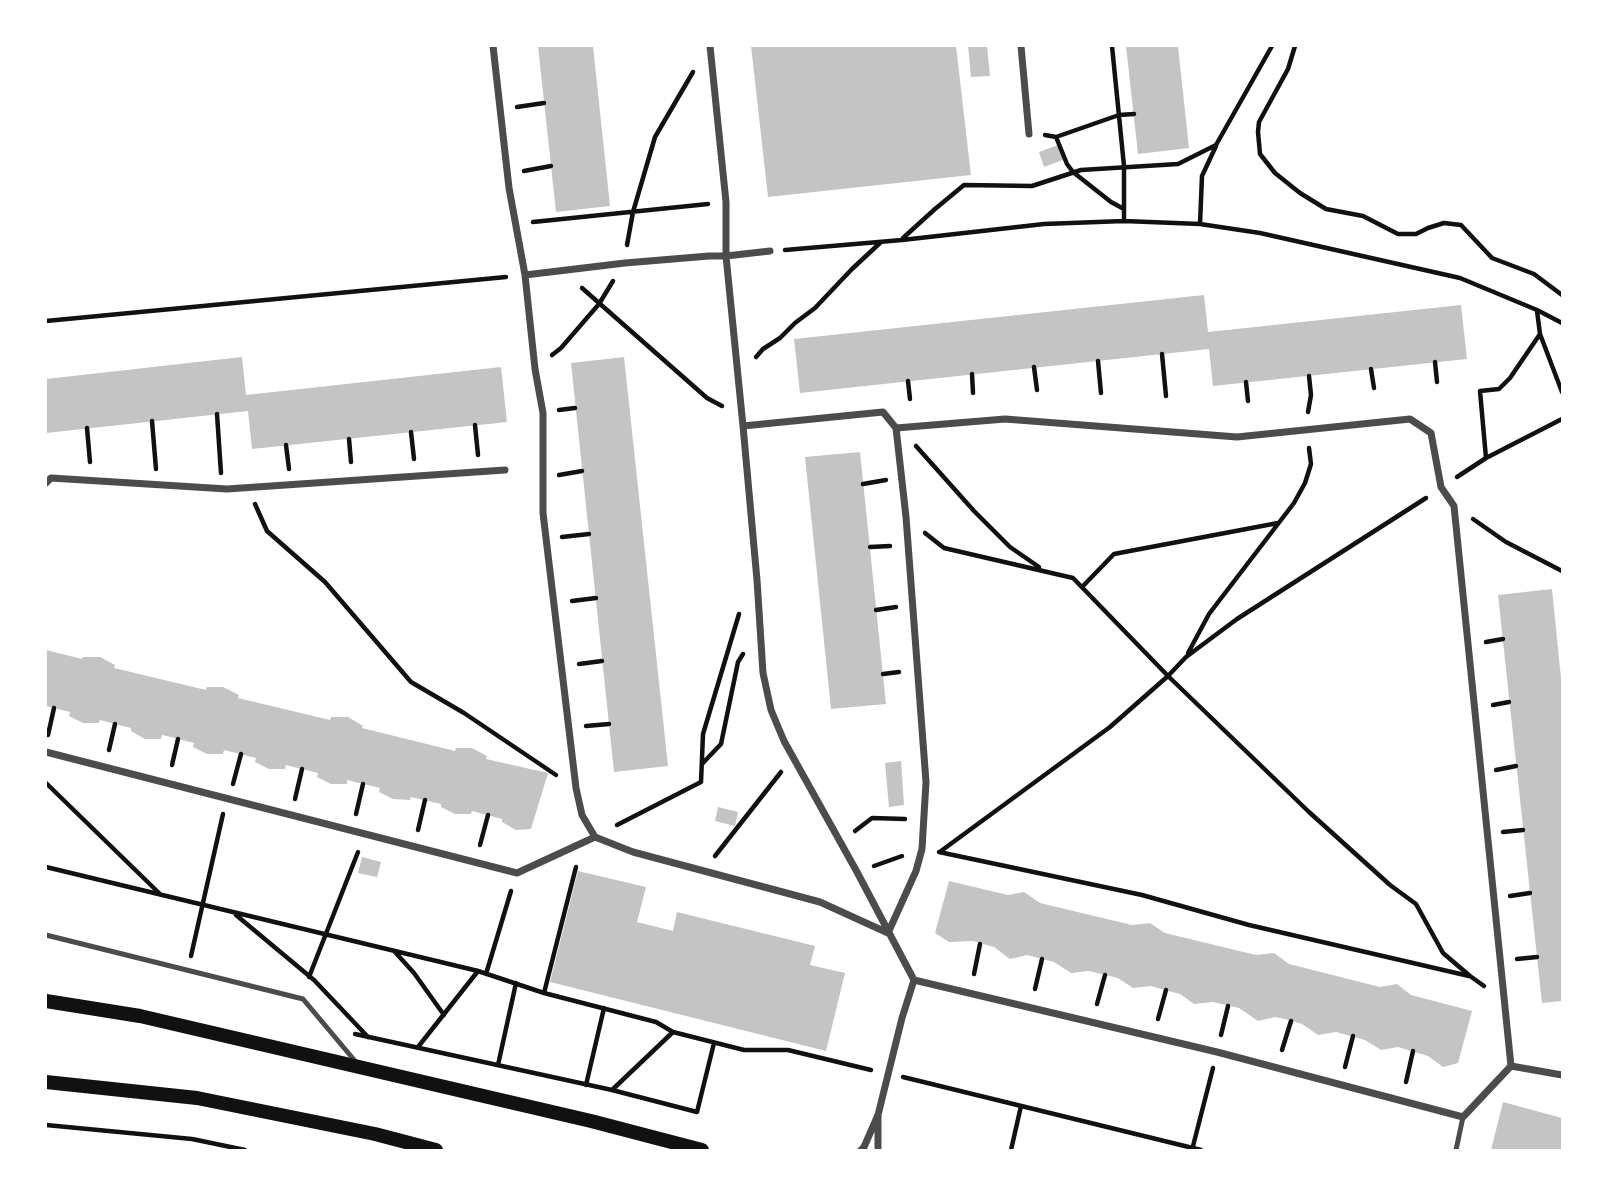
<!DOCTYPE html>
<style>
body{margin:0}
#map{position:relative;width:1608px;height:1196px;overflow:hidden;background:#fff;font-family:Lato,sans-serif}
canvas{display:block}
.frame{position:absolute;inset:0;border:47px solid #fff;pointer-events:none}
</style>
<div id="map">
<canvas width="1608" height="1196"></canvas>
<div class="frame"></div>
</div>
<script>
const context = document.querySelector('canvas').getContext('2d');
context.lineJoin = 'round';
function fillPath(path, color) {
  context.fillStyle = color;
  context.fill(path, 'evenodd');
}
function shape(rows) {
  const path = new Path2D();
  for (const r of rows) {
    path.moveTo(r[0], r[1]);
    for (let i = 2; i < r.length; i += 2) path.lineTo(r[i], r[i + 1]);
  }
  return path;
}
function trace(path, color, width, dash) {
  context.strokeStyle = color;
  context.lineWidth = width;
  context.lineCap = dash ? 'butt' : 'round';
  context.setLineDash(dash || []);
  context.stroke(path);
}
fillPath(shape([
 [538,46,593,46,610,206,556,212],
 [751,46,956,46,971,175,768,197],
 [968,46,987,46,990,76,971,77],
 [1126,46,1178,46,1189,148,1138,154],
 [1058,145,1063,160,1044,167,1039,152],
 [1204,295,1208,332,1461,305,1467,359,1213,386,1209,349,800,393,794,339],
 [242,357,246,395,501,367,507,422,252,449,248,411,46,433,46,379],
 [624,357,668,766,614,772,571,363],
 [860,452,886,704,831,709,805,457],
 [1552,589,1562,688,1562,1001,1542,1003,1498,595],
 [46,650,82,659,83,657,100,657,115,665,114,668,206,690,207,687,223,687,239,695,238,698,330,720,331,717,348,717,363,726,362,728,455,751,456,748,472,748,487,756,486,759,548,773,531,829,516,830,502,822,502,819,472,811,471,814,455,814,441,807,441,804,411,797,410,800,393,799,379,792,380,788,347,780,347,784,331,784,317,777,318,773,286,765,285,769,269,769,255,762,256,758,224,750,223,754,207,754,193,747,194,743,171,737,162,735,161,739,145,739,131,731,131,728,115,724,100,720,99,723,83,723,69,716,70,712,46,706],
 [901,761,904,805,889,807,885,763],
 [718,807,738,812,735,826,715,821],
 [362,857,381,862,377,877,358,873],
 [578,871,646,887,637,922,673,931,677,912,815,946,810,965,845,973,826,1051,550,982],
 [949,881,1008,895,1024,892,1040,903,1132,925,1150,923,1165,933,1256,955,1274,953,1289,964,1380,987,1397,984,1411,995,1472,1011,1458,1063,1443,1067,1428,1056,1398,1047,1381,1050,1365,1040,1336,1032,1318,1035,1302,1024,1285,1019,1275,1017,1258,1021,1239,1008,1213,1002,1194,1004,1180,994,1172,992,1151,986,1133,988,1118,978,1089,971,1071,973,1054,962,1027,955,1010,959,994,947,973,941,949,942,935,933],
 [1503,1102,1562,1118,1562,1150,1491,1150]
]), '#c4c4c4');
trace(shape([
 [1112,46,1124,166,1124,221],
 [1295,46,1288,69,1259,122,1258,132,1260,154,1275,173,1300,193,1326,209,1363,216,1398,234,1416,234,1428,228,1444,223,1461,225,1492,258,1534,274,1562,295],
 [517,107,544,103],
 [1045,135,1056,137,1067,164,1073,172,1111,202,1124,209],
 [1056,137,1119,115,1134,114],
 [524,171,551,166],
 [533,222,708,204],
 [1200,224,1202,176,1216,146],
 [903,238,935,209,964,185,1032,186,1081,170,1178,164,1216,145,1272,46],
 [627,245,633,212,655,137,693,72],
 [785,250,902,240,1044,224,1124,221,1200,224,1260,233,1460,278,1537,310,1562,323],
 [582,288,707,398,722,406],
 [1537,311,1540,334,1562,392],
 [46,321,506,277],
 [1162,354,1166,396],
 [552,355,561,348,599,304,613,281],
 [756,357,763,349,780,338,795,323,815,308,852,269,880,243],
 [1098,361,1101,393],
 [1435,362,1437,382],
 [1034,367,1037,390],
 [1371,369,1374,388],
 [972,374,973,393],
 [908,381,910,399],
 [1246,382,1248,401],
 [559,410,575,408],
 [1308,412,1311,395,1309,376],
 [217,414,221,473],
 [152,421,156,469],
 [475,425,478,455],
 [87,428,90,462],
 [411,432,414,459],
 [349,439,351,462],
 [286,445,289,469],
 [916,446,974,511,1010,547,1039,567],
 [1486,458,1480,391,1499,389,1510,378,1540,334],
 [559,475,582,471],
 [1457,477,1486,458,1562,419],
 [863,484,886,480],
 [255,504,267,531,325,582,411,682,464,713,556,775],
 [1473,519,1506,542,1562,571],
 [925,533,944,548,1073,578,1168,676,1186,657,1237,619,1426,498],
 [562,537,589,534],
 [870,547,890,546],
 [1083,586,1114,554,1278,523],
 [572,601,596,598],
 [876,610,896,607],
 [1486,642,1503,639],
 [1188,653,1209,614,1294,503,1305,483,1311,464,1309,448],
 [579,664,602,661],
 [883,674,899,672],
 [1493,705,1509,702],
 [586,726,609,724],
 [48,735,54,708],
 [109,750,115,724],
 [702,764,721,744,738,662,743,654],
 [172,765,178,739],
 [1496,770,1516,766],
 [46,783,160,894],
 [233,784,241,754],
 [295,799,302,769],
 [356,814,363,784],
 [617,825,701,782,703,734,739,614],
 [418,830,425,800],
 [855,831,872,818,905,819],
 [1503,832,1523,830],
 [480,845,488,815],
 [941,851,1110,727,1168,676,1309,812,1390,885,1416,904,1443,953,1470,976,1484,986],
 [939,852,1142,895,1249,925,1469,976],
 [715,856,781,772],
 [874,866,902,856],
 [46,867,478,971,544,993,656,1022,673,1032,744,1050,788,1050,871,1070],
 [1510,896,1530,893],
 [236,915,314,980,368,1037],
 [395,952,414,973,444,1015],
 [191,956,223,814],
 [1517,959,1537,957],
 [486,974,511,891],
 [974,974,980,944],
 [309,977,358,852],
 [1035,989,1042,959],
 [544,993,576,867],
 [1097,1004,1105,975],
 [1158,1019,1166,990],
 [355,1034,612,1090,697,1112,714,1043],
 [1221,1035,1228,1006],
 [418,1047,478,971],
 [1282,1050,1291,1021],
 [498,1065,516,983],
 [1345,1067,1353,1036],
 [903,1077,1201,1150],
 [1406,1082,1413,1051],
 [586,1085,604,1008],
 [612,1090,673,1032],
 [46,1125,192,1139,245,1150],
 [1011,1150,1021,1106],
 [1192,1150,1213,1068]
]), '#111', 4.5);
trace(shape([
 [46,935,303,999,355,1061],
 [1456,1150,1463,1117]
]), '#4c4c4c', 5);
trace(shape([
 [493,46,509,188,525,275,625,263,709,256,726,256,743,426,757,580,763,673,771,710,784,741,857,872,914,980,902,1018,878,1115],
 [710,46,726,202,726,256,770,251],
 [1021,46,1029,134],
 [525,275,535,369,543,413,543,513,576,788,582,815,595,837],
 [743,426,883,412,896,428],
 [46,483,51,478,227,489,505,470],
 [46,752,517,873,595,837,633,852,820,902,888,933,916,871,922,849,926,782,906,517,896,428,1005,419,1237,437,1410,419,1431,433,1441,487,1454,506,1511,1066,1463,1117,1217,1052,914,980],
 [1511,1066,1562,1075],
 [861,1150,864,1147,878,1115,878,1150]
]), '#4c4c4c', 7);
trace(shape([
 [46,1001,140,1016,591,1121,702,1150],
 [46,1082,197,1098,375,1134,436,1150]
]), '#111', 14);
</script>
